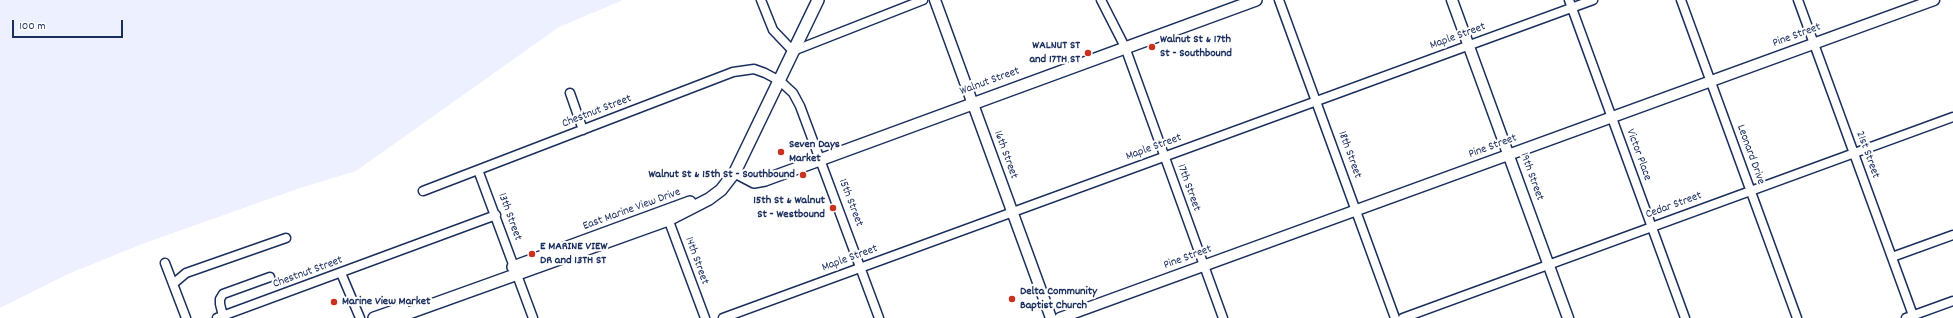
<!DOCTYPE html>
<style>
body{margin:0}
#map{position:relative;width:1953px;height:318px;overflow:hidden;background:#fff;font-family:Dekko,sans-serif}
canvas{display:block}
.scale{position:absolute;left:12px;top:20px;width:111px;height:18px;box-sizing:border-box;border:2px solid #1b2f5e;border-top:0;padding-left:5px;font-size:12px;line-height:14px;white-space:nowrap;color:#1b2f5e;-webkit-text-stroke:3px #fff;paint-order:stroke}
</style>
<div id="map">
<canvas width="1953" height="318"></canvas>
<div class="scale">100 m</div>
</div>
<script>
const context = document.querySelector('canvas').getContext('2d');
context.lineJoin = 'round';
function fillPath(path, color) {
  context.fillStyle = color;
  context.fill(path, 'evenodd');
}
function shape(rows) {
  const path = new Path2D();
  for (const r of rows) {
    path.moveTo(r[0], r[1]);
    for (let i = 2; i < r.length; i += 2) path.lineTo(r[i], r[i + 1]);
  }
  return path;
}
function trace(path, color, width, dash) {
  context.strokeStyle = color;
  context.lineWidth = width;
  context.lineCap = dash ? 'butt' : 'round';
  context.setLineDash(dash || []);
  context.stroke(path);
}
function drawText(font, color, halo, rows, align = 'center') {
  context.font = font + ' Dekko,sans-serif';
  context.lineWidth = 4;
  context.setLineDash([]);
  context.textBaseline = 'middle';
  context.strokeStyle = halo;
  context.fillStyle = color;
  for (const [text, x, y, turn = 0] of rows) {
    context.save();
    context.translate(x, y);
    context.rotate((+turn || 0) * Math.PI / 180);
    context.textAlign = isNaN(turn) ? turn : align;
    if (halo) context.strokeText(text, 0, 0);
    context.fillText(text, 0, 0);
    context.restore();
  }
}
fillPath(shape([
 [0,0,623,0,559,27,356,171,300,188,142,244,68,274,0,308]
]), '#ecf0ff');
const minor = shape([
 [761,0,773,30,793,51,923,0],
 [1101,0,1125,47,1223,318],
 [1279,0,1395,318],
 [1569,0,1685,318],
 [1681,0,1797,318],
 [1798,0,1914,318],
 [570,93,583,130],
 [478,170,533,318],
 [423,191,733,72,754,69,765,73,780,81,793,93,800,106,879,318],
 [667,216,705,318],
 [1892,257,1953,235],
 [165,263,186,318],
 [341,273,360,318],
 [173,284,186,273,286,238],
 [223,316,220,304,220,299,223,294,270,277],
 [217,318,496,215],
 [723,318,1593,0],
 [1403,318,1953,117],
 [1906,318,1953,301]
]);
const tertiary = shape([
 [935,0,1051,318],
 [1452,0,1568,318],
 [1060,318,1934,0]
]);
const secondary = shape([
 [735,172,754,182,765,180,1256,0],
 [513,267,690,202],
 [374,318,403,308],
 [395,318,668,220,709,199,721,190,735,172,818,0]
]);
trace(minor, '#1b2f5e', 11);
trace(tertiary, '#1b2f5e', 13);
trace(secondary, '#1b2f5e', 14);
trace(minor, '#fff', 8);
trace(tertiary, '#fff', 10);
trace(secondary, '#fff', 11);
for (const [x, y, r, color] of [
 [1152,47,4,"#c8321e"],
 [1088,53,4,"#c8321e"],
 [781,152,4,"#c8321e"],
 [803,175,4,"#c8321e"],
 [833,208,4,"#c8321e"],
 [532,254,4,"#c8321e"],
 [1012,299,4,"#c8321e"],
 [334,302,4,"#c8321e"]
]) {
  const dot = new Path2D();
  dot.arc(x, y, r, 0, 2 * Math.PI);
  context.fillStyle = color;
  context.fill(dot);
  trace(dot, '#fff', 1.5);
}
drawText('12px', '#1b2f5e', '#fff', [
 ["Pine Street",1797,36,-20],
 ["Maple Street",1458,37,-20],
 ["Walnut Street",990,82,-20],
 ["Chestnut Street",597,112,-21],
 ["Pine Street",1493,147,-20],
 ["Maple Street",1154,148,-20],
 ["16th Street",1005,155,70],
 ["18th Street",1349,155,70],
 ["Victor Place",1638,155,70],
 ["Leonard Drive",1750,155,70],
 ["21st Street",1867,155,70],
 ["19th Street",1531,177,70],
 ["17th Street",1188,188,70],
 ["15th Street",850,203,69],
 ["Cedar Street",1674,206,-20],
 ["East Marine View Drive",632,210,-20],
 ["13th Street",509,217,70],
 ["Pine Street",1188,258,-20],
 ["Maple Street",850,259,-20],
 ["14th Street",696,261,70],
 ["Chestnut Street",308,273,-20]
]);
drawText('bold 12px', '#1b2f5e', '#fff', [
 ["Walnut St & 17th",1160,40],
 ["St - Southbound",1160,54],
 ["WALNUT ST",1080,46,"right"],
 ["and 17TH ST",1080,60,"right"],
 ["Seven Days",789,145],
 ["Market",789,159],
 ["Walnut St & 15th St - Southbound",795,175,"right"],
 ["15th St & Walnut",825,201,"right"],
 ["St - Westbound",825,215,"right"],
 ["E MARINE VIEW",540,247],
 ["DR and 13TH ST",540,261],
 ["Delta Community",1020,292],
 ["Baptist Church",1020,306],
 ["Marine View Market",342,302]
], 'left');
</script>
